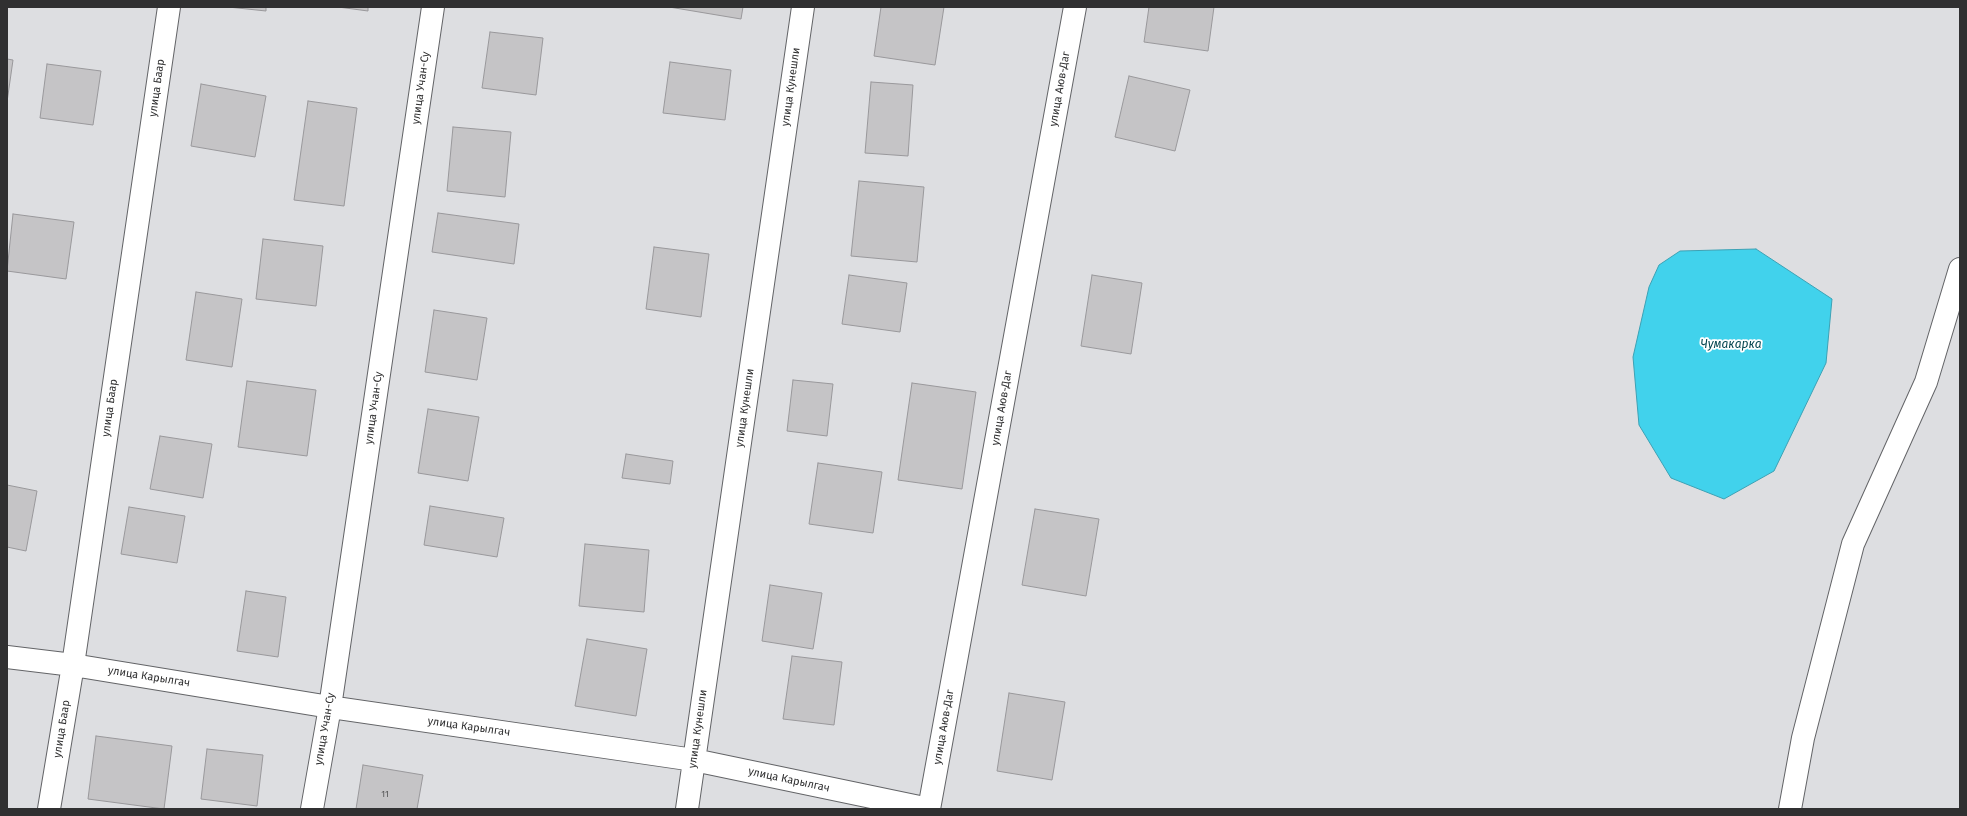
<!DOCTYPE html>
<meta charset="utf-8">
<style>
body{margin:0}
#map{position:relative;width:1967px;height:816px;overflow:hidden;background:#dddee1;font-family:"Fira Sans",sans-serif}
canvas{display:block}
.frame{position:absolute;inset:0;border:8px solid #303031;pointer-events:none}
</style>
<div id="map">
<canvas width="1967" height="816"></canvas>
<div class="frame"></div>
</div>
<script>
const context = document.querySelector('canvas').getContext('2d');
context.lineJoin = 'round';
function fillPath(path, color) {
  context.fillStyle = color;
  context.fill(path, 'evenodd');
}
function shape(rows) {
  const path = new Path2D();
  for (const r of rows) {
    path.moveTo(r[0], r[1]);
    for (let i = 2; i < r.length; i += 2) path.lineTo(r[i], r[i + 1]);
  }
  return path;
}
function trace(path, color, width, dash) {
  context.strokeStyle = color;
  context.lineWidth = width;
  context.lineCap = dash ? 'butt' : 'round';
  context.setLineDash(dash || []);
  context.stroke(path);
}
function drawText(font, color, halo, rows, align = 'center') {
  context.font = font + ' "Fira Sans",sans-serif';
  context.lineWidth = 3.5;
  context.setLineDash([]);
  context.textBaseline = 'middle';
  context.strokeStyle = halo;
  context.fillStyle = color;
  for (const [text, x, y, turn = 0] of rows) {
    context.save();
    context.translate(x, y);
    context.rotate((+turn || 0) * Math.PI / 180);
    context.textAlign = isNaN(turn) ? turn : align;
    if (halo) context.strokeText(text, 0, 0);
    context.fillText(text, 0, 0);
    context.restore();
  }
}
const water = shape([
 [1756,249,1832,299,1826,363,1774,471,1724,499,1671,478,1639,425,1633,357,1649,287,1659,265,1680,251,1756,249]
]);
fillPath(water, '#41d2ec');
trace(water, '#3ca1b4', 1);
const building = shape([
 [228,7,266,7,266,11,228,7],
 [338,7,368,7,368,11,338,7],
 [669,7,743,7,741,19,669,7],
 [881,7,944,7,935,65,874,56,881,7],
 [1149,7,1214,7,1208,51,1144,42,1149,7],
 [490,32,543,38,536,95,482,88,490,32],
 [7,59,13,60,7,102,7,59],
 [670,62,731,70,725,120,663,113,670,62],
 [47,64,101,71,93,125,40,118,47,64],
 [1129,76,1190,90,1175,151,1115,137,1129,76],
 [871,82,913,85,908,156,865,153,871,82],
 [201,84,266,96,255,157,191,146,201,84],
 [308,101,357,108,344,206,294,200,308,101],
 [453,127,511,132,505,197,447,191,453,127],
 [859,181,924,187,917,262,851,256,859,181],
 [438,213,519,224,514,264,432,252,438,213],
 [13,214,74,222,66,279,7,271,13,214],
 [263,239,323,246,316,306,256,299,263,239],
 [654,247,709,254,701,317,646,309,654,247],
 [849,275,907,283,900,332,842,324,849,275],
 [1092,275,1142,283,1131,354,1081,346,1092,275],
 [196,292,242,299,232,367,186,360,196,292],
 [434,310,487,318,477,380,425,372,434,310],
 [793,380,833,384,827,436,787,431,793,380],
 [247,381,316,390,307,456,238,447,247,381],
 [912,383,976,392,962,489,898,480,912,383],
 [428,409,479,417,468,481,418,473,428,409],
 [160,436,212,444,203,498,150,489,160,436],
 [626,454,673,461,670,484,622,478,626,454],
 [818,463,882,472,873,533,809,524,818,463],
 [7,485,37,491,26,551,7,547,7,485],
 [430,506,504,518,497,557,424,545,430,506],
 [129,507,185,516,177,563,121,554,129,507],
 [1035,509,1099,519,1086,596,1022,585,1035,509],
 [585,544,649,550,644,612,579,606,585,544],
 [770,585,822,593,813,649,762,641,770,585],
 [246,591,286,597,278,657,237,651,246,591],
 [587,639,647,649,636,716,575,706,587,639],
 [792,656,842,662,834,725,783,719,792,656],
 [1009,693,1065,702,1052,780,997,771,1009,693],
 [96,736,172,746,164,809,88,799,96,736],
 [207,749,263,755,257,806,201,799,207,749],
 [363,765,423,775,417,809,356,809,363,765]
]);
fillPath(building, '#c5c4c6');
trace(building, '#99989b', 1);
const street = shape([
 [7,657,73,665,330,707,694,760,929,809],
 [49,809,73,665,169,7],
 [312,809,330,707,433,7],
 [687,809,803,7],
 [929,809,1075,7],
 [1790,809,1803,738,1853,544,1926,382,1960,269]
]);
trace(street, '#636467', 24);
trace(street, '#fff', 22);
drawText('9px', '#555556', null, [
 ["11",385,794]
]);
drawText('11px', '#303031', '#fff', [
 ["улица Кунешли",791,87,-82],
 ["улица Баар",157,88,-82],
 ["улица Учан-Су",421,88,-82],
 ["улица Аюв-Даг",1060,89,-80],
 ["улица Баар",110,408,-82],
 ["улица Учан-Су",374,408,-82],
 ["улица Кунешли",745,408,-82],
 ["улица Аюв-Даг",1002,408,-80],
 ["улица Карылгач",149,677,9],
 ["улица Карылгач",469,727,8],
 ["улица Аюв-Даг",944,727,-80],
 ["улица Баар",62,729,-81],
 ["улица Учан-Су",325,729,-80],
 ["улица Кунешли",698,729,-82],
 ["улица Карылгач",789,780,12]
]);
drawText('italic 12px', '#02454f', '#fff', [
 ["Чумакарка",1731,345]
]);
</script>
